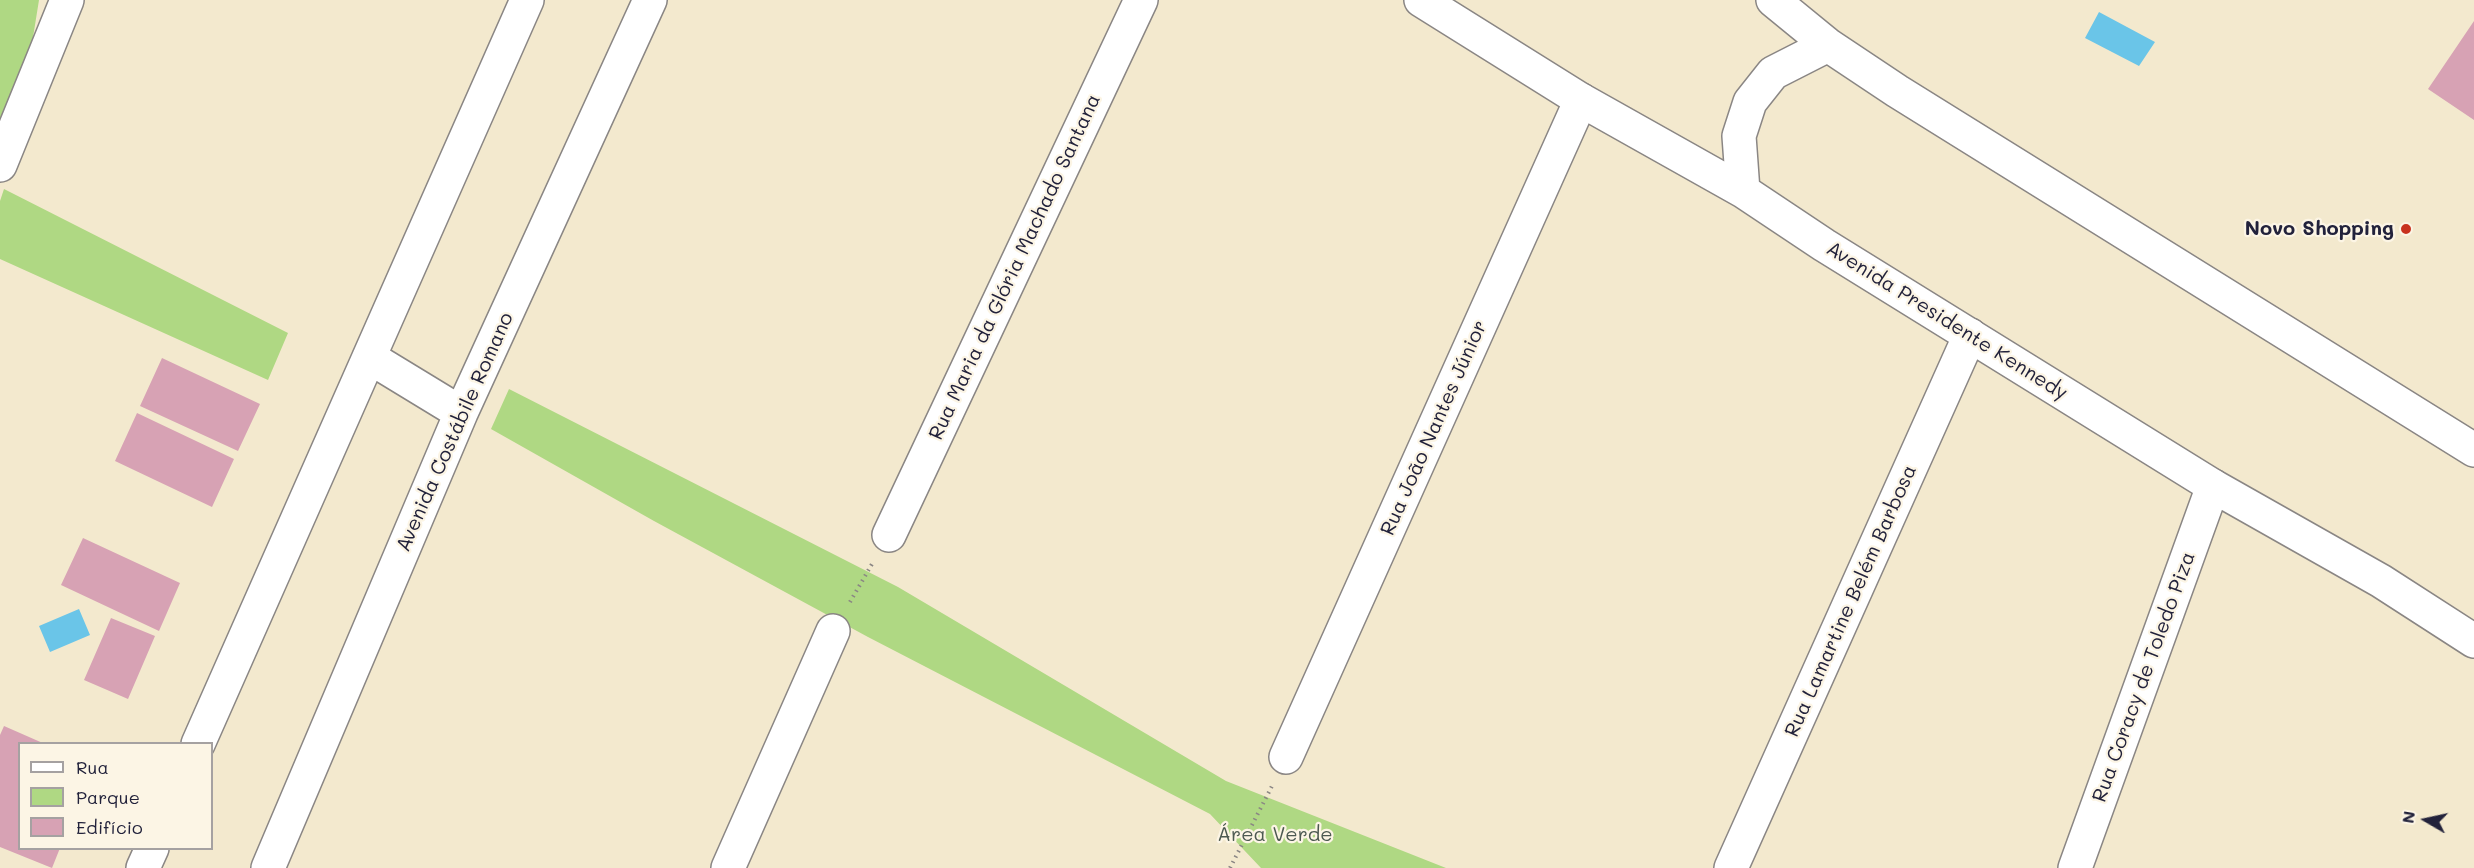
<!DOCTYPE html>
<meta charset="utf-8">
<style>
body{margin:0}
#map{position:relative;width:2474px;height:868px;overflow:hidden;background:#f3e9ce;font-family:Mali,sans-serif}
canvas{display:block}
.legend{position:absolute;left:18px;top:742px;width:195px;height:108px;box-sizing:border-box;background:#fcf5e5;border:2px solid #a5a1a1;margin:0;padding:8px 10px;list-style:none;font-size:18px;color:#22223b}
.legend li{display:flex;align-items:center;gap:12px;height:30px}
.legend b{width:30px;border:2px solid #a5a1a1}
.north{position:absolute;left:2396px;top:790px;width:60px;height:60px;-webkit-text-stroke:4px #fcf5e5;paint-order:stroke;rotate:279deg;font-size:16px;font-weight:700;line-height:24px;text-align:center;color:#22223b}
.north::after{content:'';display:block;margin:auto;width:21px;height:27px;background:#22223b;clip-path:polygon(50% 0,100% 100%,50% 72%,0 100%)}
</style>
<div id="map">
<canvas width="2474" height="868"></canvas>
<ul class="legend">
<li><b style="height:8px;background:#fff"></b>Rua</li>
<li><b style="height:16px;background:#afd883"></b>Parque</li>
<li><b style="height:16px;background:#d7a2b4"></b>Edifício</li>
</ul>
<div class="north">N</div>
</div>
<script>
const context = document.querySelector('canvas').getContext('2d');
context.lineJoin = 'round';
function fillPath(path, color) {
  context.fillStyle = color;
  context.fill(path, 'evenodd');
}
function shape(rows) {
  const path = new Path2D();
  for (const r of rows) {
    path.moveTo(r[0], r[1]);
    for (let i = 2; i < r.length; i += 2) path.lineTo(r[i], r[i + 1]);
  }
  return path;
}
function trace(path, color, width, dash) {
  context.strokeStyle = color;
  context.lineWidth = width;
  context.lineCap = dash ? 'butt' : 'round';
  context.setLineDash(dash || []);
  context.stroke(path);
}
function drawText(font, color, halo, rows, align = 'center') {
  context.font = font + ' Mali,sans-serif';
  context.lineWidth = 4.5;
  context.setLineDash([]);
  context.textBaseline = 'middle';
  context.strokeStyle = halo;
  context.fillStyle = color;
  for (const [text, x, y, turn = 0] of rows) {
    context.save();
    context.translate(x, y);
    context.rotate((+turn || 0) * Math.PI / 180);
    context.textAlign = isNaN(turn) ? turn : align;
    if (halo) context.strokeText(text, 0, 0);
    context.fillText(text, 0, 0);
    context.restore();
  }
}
fillPath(shape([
 [0,0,39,0,22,106,0,149],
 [4,189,288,333,268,380,0,259,0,201],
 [509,389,898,587,1226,781,1446,868,1261,868,1210,814,868,637,654,521,491,429]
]), '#afd883');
fillPath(shape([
 [2099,12,2155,42,2139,66,2085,38],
 [79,609,90,635,50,652,39,626]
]), '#6ac5e8');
fillPath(shape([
 [2474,21,2474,120,2428,89],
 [162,358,260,404,238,451,140,406],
 [137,413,234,459,212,507,115,461],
 [83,538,180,583,159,631,61,585],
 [111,618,155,636,128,699,84,680],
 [4,726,45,744,20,744,20,848,60,848,52,868,0,847,0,735]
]), '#d7a2b4');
const minor = shape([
 [0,165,67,0],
 [889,535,1141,0],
 [1286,757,1581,100],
 [728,868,833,631],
 [1731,868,1970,335],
 [2075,868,2213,486]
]);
const major = shape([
 [1421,0,1581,100,1743,191,1824,245,2213,486,2381,581,2474,641],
 [1773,0,1828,45,1897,91,2474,450],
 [1743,191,1739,136,1750,102,1773,73,1828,45],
 [369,357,461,413],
 [198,744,527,0],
 [143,868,152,848],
 [268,868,461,413,650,0]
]);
trace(minor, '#8a8684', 36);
trace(major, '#8a8684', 36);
trace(shape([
 [850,602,872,564],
 [1230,868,1272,786]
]), '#8a8684', 4, [1.5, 4.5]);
trace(minor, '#fff', 33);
trace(major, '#fff', 33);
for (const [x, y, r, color] of [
 [2406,229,6,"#c8321e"]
]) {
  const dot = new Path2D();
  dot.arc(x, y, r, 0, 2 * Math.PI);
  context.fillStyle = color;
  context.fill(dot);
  trace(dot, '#fcf5e5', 2);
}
drawText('bold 20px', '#22223b', '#fcf5e5', [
 ["Novo Shopping",2394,229]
], 'right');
drawText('20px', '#22223b', '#fcf5e5', [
 ["Rua Maria da Glória Machado Santana",1015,267,-65],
 ["Avenida Presidente Kennedy",1947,321,32],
 ["Rua João Nantes Júnior",1434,428,-66],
 ["Avenida Costábile Romano",455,432,-66],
 ["Rua Lamartine Belém Barbosa",1851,601,-66],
 ["Rua Coracy de Toledo Piza",2144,677,-70]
]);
drawText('20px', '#4c5951', '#fcf5e5', [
 ["Área Verde",1275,835]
]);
</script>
